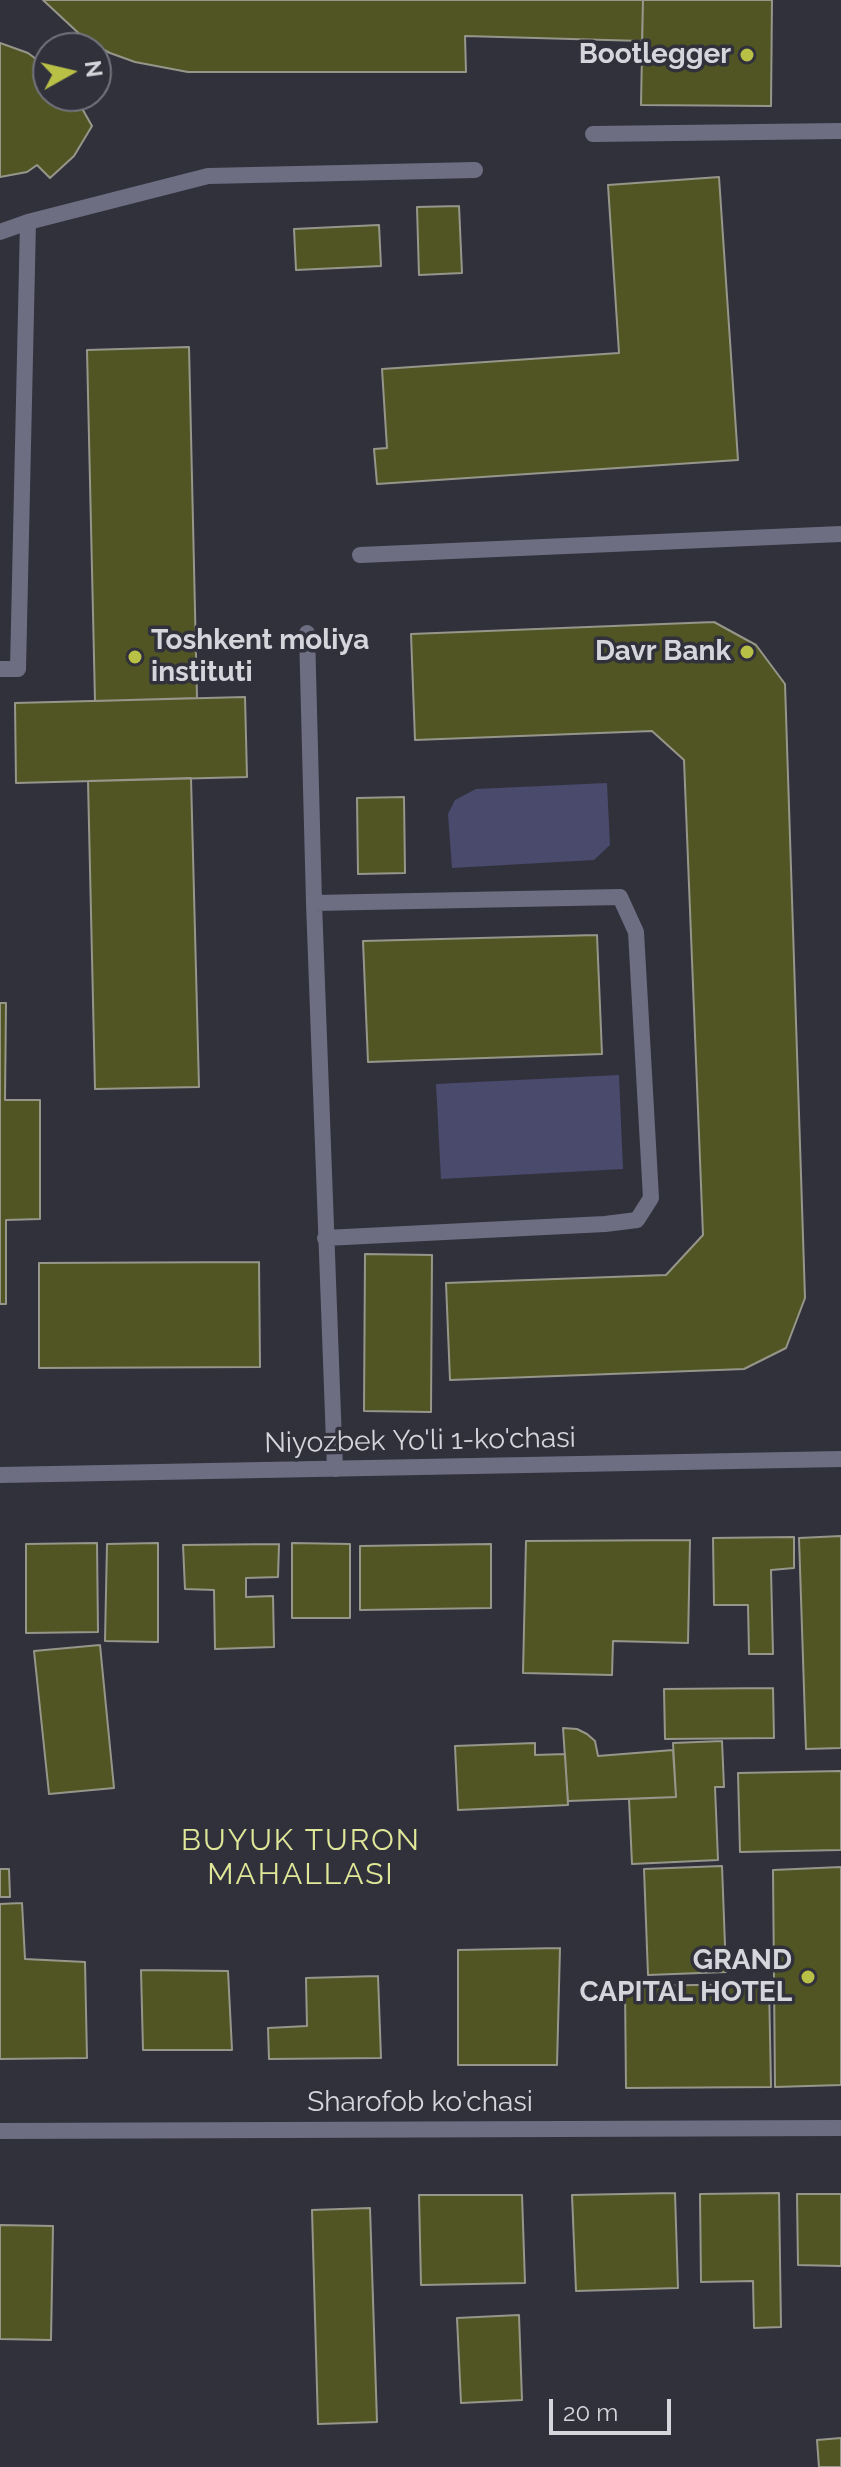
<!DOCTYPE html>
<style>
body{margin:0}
#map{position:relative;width:841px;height:2467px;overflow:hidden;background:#31313c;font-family:Raleway,sans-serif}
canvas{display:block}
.north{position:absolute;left:32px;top:32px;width:80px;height:80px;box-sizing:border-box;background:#31313c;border:2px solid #73737c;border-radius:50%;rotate:82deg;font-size:22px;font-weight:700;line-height:32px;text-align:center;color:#d5d5dc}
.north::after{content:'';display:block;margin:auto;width:28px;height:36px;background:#b9c046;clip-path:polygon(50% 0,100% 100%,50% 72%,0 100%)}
.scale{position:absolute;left:549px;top:2399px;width:122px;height:36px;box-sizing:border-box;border:4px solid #d5d5dc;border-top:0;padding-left:10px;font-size:24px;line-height:28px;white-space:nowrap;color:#d5d5dc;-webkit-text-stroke:6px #31313c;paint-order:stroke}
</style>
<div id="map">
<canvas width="841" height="2467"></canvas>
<div class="north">N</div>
<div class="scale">20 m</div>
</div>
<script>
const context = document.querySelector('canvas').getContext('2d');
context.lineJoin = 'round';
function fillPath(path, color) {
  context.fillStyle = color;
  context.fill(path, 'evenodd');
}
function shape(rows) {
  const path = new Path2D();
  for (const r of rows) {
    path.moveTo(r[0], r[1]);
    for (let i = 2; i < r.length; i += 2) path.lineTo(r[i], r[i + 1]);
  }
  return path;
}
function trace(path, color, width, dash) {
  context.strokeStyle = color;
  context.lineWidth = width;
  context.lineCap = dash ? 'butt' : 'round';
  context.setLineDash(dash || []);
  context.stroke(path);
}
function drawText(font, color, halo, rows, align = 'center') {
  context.font = font + ' Raleway,sans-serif';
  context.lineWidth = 7;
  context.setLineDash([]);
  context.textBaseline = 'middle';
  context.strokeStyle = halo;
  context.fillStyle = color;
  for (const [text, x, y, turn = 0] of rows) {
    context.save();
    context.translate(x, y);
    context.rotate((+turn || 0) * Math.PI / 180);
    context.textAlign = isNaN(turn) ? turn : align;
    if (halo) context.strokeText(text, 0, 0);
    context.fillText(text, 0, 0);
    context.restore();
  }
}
fillPath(shape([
 [607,783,610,845,594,860,452,868,448,814,455,800,476,789],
 [619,1075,623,1169,441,1179,436,1084]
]), '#494a6c');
const building = shape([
 [43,0,643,0,642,41,465,36,466,72,188,72,135,62,110,53,87,41,43,0],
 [643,0,772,0,771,106,641,105,643,0],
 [0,43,28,53,48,68,48,96,75,96,92,126,74,156,50,178,37,165,27,172,0,177,0,43],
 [719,177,738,460,377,484,374,449,387,448,382,369,619,353,608,185,719,177],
 [459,206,462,273,419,275,417,207,459,206],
 [379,225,381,266,296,270,294,229,379,225],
 [189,347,197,698,95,701,87,350,189,347],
 [714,622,756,645,785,684,805,1298,786,1348,744,1369,450,1380,446,1283,666,1275,703,1235,684,760,652,731,415,740,411,634,714,622],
 [245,697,247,777,16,783,15,703,245,697],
 [191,778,199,1087,95,1089,88,781,191,778],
 [404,797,405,873,358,874,357,798,404,797],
 [597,935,602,1054,368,1062,363,941,597,935],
 [0,1003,6,1003,5,1100,40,1100,40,1219,6,1220,6,1304,0,1304,0,1003],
 [365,1254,432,1255,431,1412,364,1411,365,1254],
 [259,1262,260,1367,39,1368,39,1263,259,1262],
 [841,1536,841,1748,806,1749,799,1538,841,1536],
 [794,1537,794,1568,771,1570,773,1654,749,1654,748,1605,714,1605,713,1538,794,1537],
 [690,1540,688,1643,613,1641,612,1675,523,1673,526,1541,690,1540],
 [97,1543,98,1632,26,1633,26,1544,97,1543],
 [158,1543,158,1642,105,1641,107,1544,158,1543],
 [292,1543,350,1544,350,1618,292,1618,292,1543],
 [279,1544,278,1577,246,1578,246,1597,273,1596,274,1647,215,1649,214,1590,185,1589,183,1545,279,1544],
 [491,1544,491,1608,360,1610,360,1546,491,1544],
 [100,1645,114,1788,49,1794,34,1651,100,1645],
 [773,1688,774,1738,665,1739,664,1689,773,1688],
 [563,1728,577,1729,587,1734,595,1741,598,1756,673,1750,676,1797,568,1801,563,1728],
 [722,1741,724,1787,715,1787,718,1860,632,1864,629,1799,676,1797,673,1743,722,1741],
 [535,1743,535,1755,565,1754,568,1805,458,1810,455,1746,535,1743],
 [841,1771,841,1850,740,1852,738,1773,841,1771],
 [722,1866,726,1972,648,1975,644,1869,722,1866],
 [841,1867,841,2085,775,2087,773,1870,841,1867],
 [0,1869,9,1869,10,1897,0,1897,0,1869],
 [22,1903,25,1959,85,1962,87,2058,0,2059,0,1904,22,1903],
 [560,1948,557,2065,458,2065,458,1950,560,1948],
 [141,1970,228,1971,232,2050,143,2050,141,1970],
 [378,1976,381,2058,269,2059,268,2028,307,2026,306,1978,378,1976],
 [769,1984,771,2087,626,2088,625,1986,769,1984],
 [675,2193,678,2288,576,2291,572,2195,675,2193],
 [779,2193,781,2327,754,2328,753,2281,701,2282,700,2194,779,2193],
 [797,2194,841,2194,841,2266,798,2265,797,2194],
 [419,2195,522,2195,525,2283,421,2285,419,2195],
 [370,2208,377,2422,318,2424,312,2210,370,2208],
 [0,2225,53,2226,51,2340,0,2339,0,2225],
 [519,2315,522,2400,461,2403,457,2318,519,2315],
 [841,2438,841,2467,819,2467,817,2440,841,2438]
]);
fillPath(building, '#515524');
trace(building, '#96978a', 2);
trace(shape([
 [593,134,841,131],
 [0,232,28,222,208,176,475,170],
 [360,555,841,534],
 [307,633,314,903,335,1469],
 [0,669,18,669,28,222],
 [314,903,620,897,636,932,651,1198,637,1220,605,1224,325,1238]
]), '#6d6e82', 16);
trace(shape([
 [0,1475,841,1459],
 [0,2131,841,2128]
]), '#6d6e82', 16);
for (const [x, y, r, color] of [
 [747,55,8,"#b9c046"],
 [747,652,8,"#b9c046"],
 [135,657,8,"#b9c046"],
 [808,1977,8,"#b9c046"]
]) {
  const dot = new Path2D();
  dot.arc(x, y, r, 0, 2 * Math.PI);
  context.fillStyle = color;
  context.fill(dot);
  trace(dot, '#31313c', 3);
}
drawText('bold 28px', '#d5d5dc', '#31313c', [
 ["Bootlegger",731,55],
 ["Toshkent moliya",151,641,"left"],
 ["instituti",151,673,"left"],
 ["Davr Bank",731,652],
 ["GRAND",792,1961],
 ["CAPITAL HOTEL",792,1993]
], 'right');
drawText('28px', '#d5d5dc', '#31313c', [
 ["Niyozbek Yo'li 1-ko'chasi",420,1441,-1],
 ["Sharofob ko'chasi",420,2103]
]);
context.letterSpacing = '2px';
drawText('30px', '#e0e798', '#31313c', [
 ["BUYUK TURON",301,1841],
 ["MAHALLASI",301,1875]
]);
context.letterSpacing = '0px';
</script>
